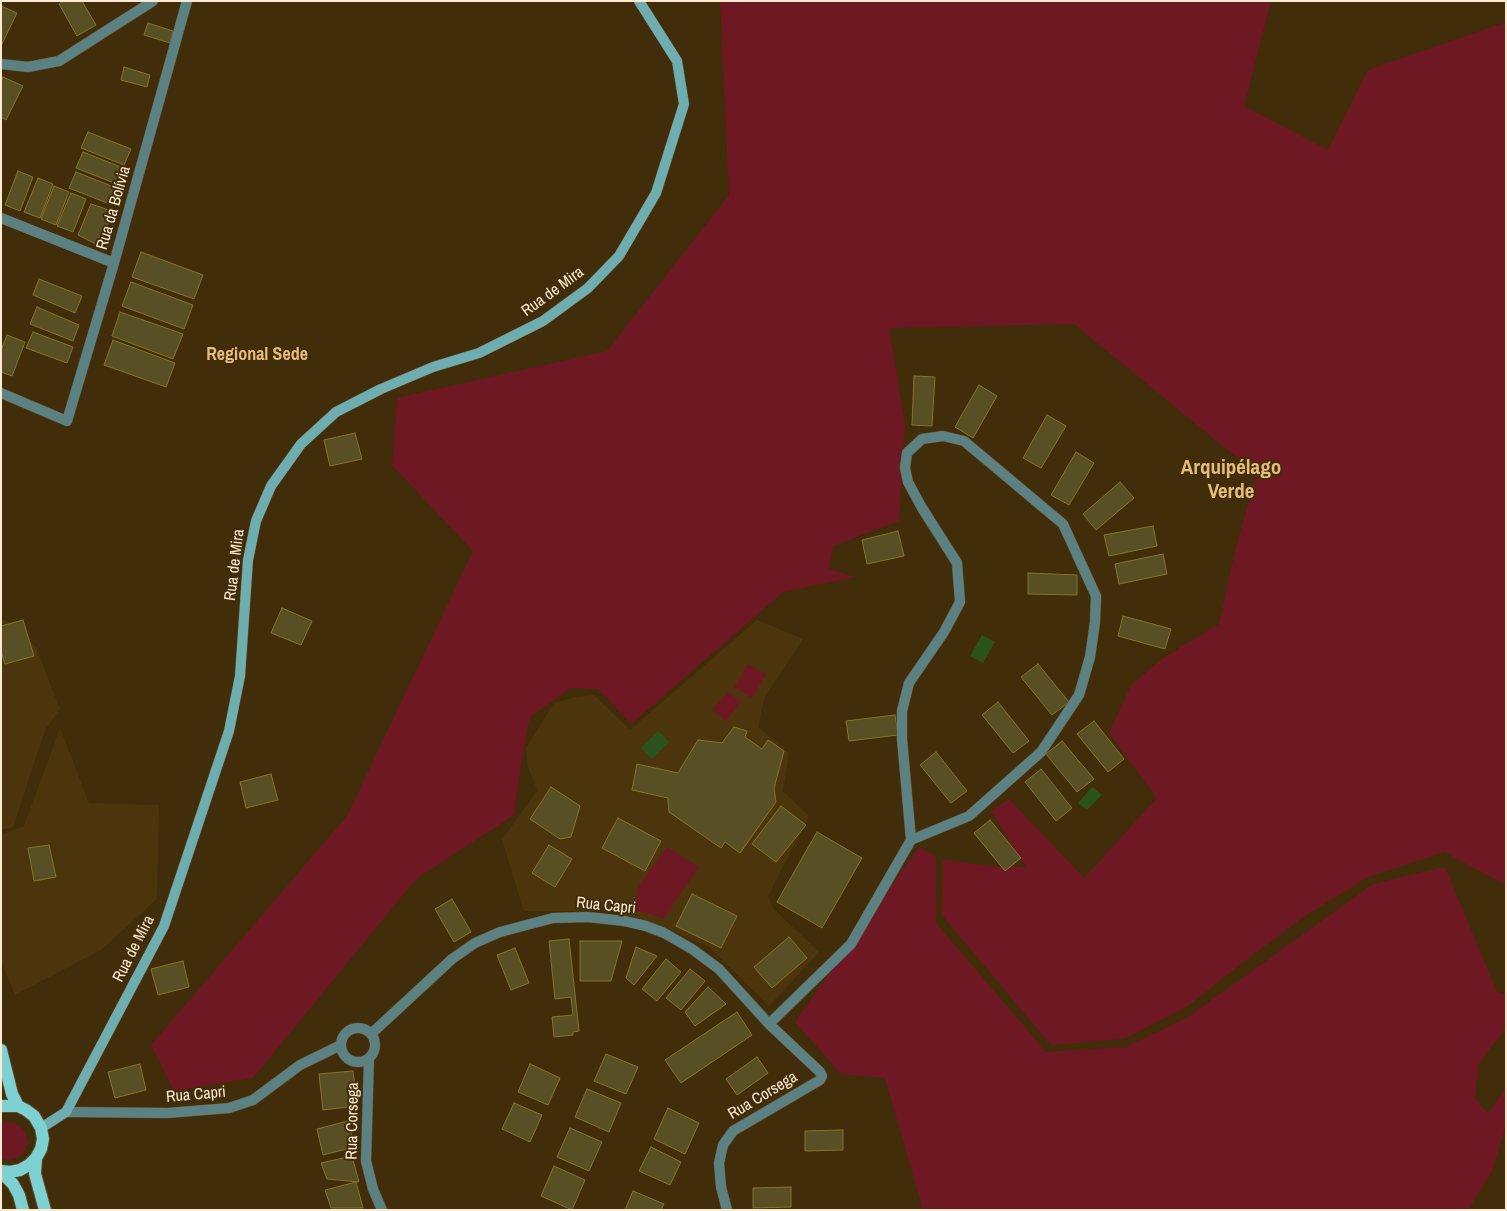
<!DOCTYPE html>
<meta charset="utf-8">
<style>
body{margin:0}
#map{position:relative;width:1507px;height:1211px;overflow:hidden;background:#422d0a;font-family:"Archivo Narrow",sans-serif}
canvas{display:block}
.frame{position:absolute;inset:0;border:2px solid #fcebd2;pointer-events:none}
</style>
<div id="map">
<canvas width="1507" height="1211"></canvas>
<div class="frame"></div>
</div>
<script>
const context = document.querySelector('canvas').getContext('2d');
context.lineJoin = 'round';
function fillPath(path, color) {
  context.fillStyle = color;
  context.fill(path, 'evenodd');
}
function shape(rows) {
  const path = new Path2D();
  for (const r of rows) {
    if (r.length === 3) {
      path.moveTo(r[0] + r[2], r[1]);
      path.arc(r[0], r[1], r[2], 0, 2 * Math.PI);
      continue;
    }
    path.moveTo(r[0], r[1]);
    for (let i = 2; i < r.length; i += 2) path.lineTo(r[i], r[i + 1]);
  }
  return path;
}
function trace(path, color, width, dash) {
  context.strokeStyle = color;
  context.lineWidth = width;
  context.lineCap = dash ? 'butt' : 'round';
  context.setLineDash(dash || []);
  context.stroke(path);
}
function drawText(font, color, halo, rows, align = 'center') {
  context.font = font + ' "Archivo Narrow",sans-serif';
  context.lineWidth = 4;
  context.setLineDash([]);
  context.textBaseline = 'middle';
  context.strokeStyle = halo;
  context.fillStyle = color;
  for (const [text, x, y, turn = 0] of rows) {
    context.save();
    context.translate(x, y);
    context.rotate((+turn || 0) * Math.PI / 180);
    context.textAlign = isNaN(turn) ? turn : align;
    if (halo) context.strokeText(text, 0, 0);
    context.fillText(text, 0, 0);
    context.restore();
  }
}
fillPath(shape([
 [1,619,6,620,36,647,60,709,45,730,13,827,1,830],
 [757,620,803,639,765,696,758,727,789,753,783,791,809,816,768,896,773,908,819,952,769,1006,709,947,664,927,609,911,524,911,502,840,537,790,528,768,526,748,554,703,575,697,594,695,630,730],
 [60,728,89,803,159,805,157,899,101,950,15,995,1,961,1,835,24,826]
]), '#4c350c');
fillPath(shape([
 [720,1,1271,1,1244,106,1328,150,1368,70,1506,22,1506,885,1444,852,1368,877,1305,916,1243,962,1188,1006,1124,1039,1051,1045,941,914,943,860,998,867,1026,867,991,811,1009,799,1084,878,1157,798,1109,733,1131,685,1162,659,1219,624,1237,543,1257,474,1074,324,889,328,905,425,899,521,833,546,829,569,855,577,783,592,631,724,598,689,571,688,530,717,522,757,514,815,416,879,253,1078,174,1091,151,1045,347,816,473,551,392,465,397,398,607,351,729,195],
 [748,664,766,674,752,698,734,687],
 [728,692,741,702,726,721,712,710],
 [667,847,699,867,664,918,634,910,638,887],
 [919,847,936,856,936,923,1046,1052,1126,1047,1188,1017,1373,884,1445,867,1497,992,1506,994,1506,1028,1479,1063,1475,1098,1488,1114,1506,1088,1506,1126,1492,1171,1468,1210,923,1210,885,1078,841,1074,795,1022],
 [9,1122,15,1123,25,1131,28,1143,23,1154,11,1160,1,1158,1,1123]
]), '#6e1824');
fillPath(shape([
 [982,635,995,642,983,663,970,656],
 [658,731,669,742,652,759,641,748],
 [1092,787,1102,795,1087,810,1078,803]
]), '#2b521b');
const building = shape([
 [63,1,82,1,96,25,77,36,59,4,63,1],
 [1,6,17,13,1,46,1,6],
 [148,23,173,31,170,43,144,35,148,23],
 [124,67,150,75,147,87,121,80,124,67],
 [3,77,23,86,6,120,1,117,1,81,3,77],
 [88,132,131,149,124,165,81,148,88,132],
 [83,152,126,169,119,185,76,168,83,152],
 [18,171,33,177,20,211,5,205,18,171],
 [76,172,119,189,112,205,69,188,76,172],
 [38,178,53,184,40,218,24,212,38,178],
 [54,186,69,192,56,225,41,219,54,186],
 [71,193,86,199,73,232,57,226,71,193],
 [91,204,112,211,100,246,78,235,91,204],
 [141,252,203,275,194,299,132,277,141,252],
 [39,279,82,296,75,313,33,295,39,279],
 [131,282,193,305,184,329,122,306,131,282],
 [37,307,79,325,73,341,30,324,37,307],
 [120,312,183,334,173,359,112,336,120,312],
 [33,332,73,347,67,363,26,348,33,332],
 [7,335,25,342,12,376,1,372,1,350,7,335],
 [113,340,175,363,166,387,104,365,113,340],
 [914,376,935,377,932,426,912,425,914,376],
 [979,385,997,396,973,438,955,427,979,385],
 [1047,415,1066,426,1041,468,1023,458,1047,415],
 [355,433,362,459,330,466,324,440,355,433],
 [1076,452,1094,463,1069,505,1051,495,1076,452],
 [1120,482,1134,498,1096,530,1083,514,1120,482],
 [1153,526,1157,546,1109,556,1104,535,1153,526],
 [898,531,904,556,867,564,862,540,898,531],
 [1163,554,1167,574,1119,584,1115,564,1163,554],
 [1028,573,1077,575,1077,595,1028,594,1028,573],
 [282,608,312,621,301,645,271,633,282,608],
 [1123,616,1171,629,1165,649,1118,636,1123,616],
 [23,620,34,656,5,664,1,651,1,626,23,620],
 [1038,664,1069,702,1052,715,1021,677,1038,664],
 [998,702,1029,741,1013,753,982,715,998,702],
 [895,715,898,735,849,741,846,721,895,715],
 [1094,721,1124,759,1108,772,1077,734,1094,721],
 [734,727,747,731,745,737,762,749,768,740,784,751,774,788,776,802,740,853,725,842,721,848,669,812,668,798,632,790,637,764,678,773,698,740,722,743,734,727],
 [1062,741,1094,779,1077,792,1046,754,1062,741],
 [936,752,967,791,951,803,920,765,936,752],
 [1041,769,1072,808,1056,821,1025,782,1041,769],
 [271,774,278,800,246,808,240,782,271,774],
 [551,787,580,806,571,837,560,839,530,819,551,787],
 [781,806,806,825,776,862,752,844,781,806],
 [618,818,661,841,645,871,602,848,618,818],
 [990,820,1021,858,1005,871,974,833,990,820],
 [817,832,862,858,822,928,777,902,817,832],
 [49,845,56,877,34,881,28,848,49,845],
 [549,845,572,859,555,887,532,873,549,845],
 [692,894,737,916,721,948,676,926,692,894],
 [452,899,471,932,454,942,435,909,452,899],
 [789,937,807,958,772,988,754,967,789,937],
 [569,939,579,1031,573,1032,573,1035,554,1037,552,1017,573,1015,571,997,555,999,549,941,569,939],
 [580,941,622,941,611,981,580,981,580,941],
 [636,947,657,956,634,985,626,978,636,947],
 [515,948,529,983,511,990,497,955,515,948],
 [666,959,681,972,657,1001,642,989,666,959],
 [183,961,189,987,158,995,151,969,183,961],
 [690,969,705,981,681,1010,666,998,690,969],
 [708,987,726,1004,695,1026,685,1012,708,987],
 [737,1012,752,1035,681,1083,665,1060,737,1012],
 [606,1054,638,1067,626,1094,594,1081,606,1054],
 [757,1057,768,1073,737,1095,726,1079,757,1057],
 [140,1064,146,1090,115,1098,108,1072,140,1064],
 [530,1064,560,1078,548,1105,518,1092,530,1064],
 [353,1071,357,1106,323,1110,319,1074,353,1071],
 [587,1089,621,1103,609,1132,575,1117,587,1089],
 [514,1103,542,1115,530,1142,502,1129,514,1103],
 [668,1108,699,1123,685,1154,654,1139,668,1108],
 [348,1121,355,1147,323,1155,317,1129,348,1121],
 [570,1128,602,1142,589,1171,557,1157,570,1128],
 [843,1130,843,1150,805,1151,805,1131,843,1130],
 [651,1147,681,1162,670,1185,639,1171,651,1147],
 [352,1156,359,1182,327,1179,321,1163,352,1156],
 [554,1166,585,1180,572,1210,541,1196,554,1166],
 [356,1182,363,1208,331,1208,325,1190,356,1182],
 [791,1187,791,1207,753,1208,753,1188,791,1187],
 [633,1191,664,1204,661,1210,625,1210,633,1191]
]);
fillPath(building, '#584f24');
trace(building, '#84752a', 1);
const street = shape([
 [1,64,28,67,59,61,153,1],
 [1,218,114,263],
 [1,393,67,421,114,263,187,1],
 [769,1024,851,944,911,840,902,739,902,711,909,683,944,632,960,602,957,563,922,508,908,482,905,468,907,453,922,439,943,436,964,441,1063,524,1096,596,1095,622,1090,657,1079,695,1041,752,969,816,911,840],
 [358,1045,17],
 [371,1034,452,959,475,943,500,932,553,918,588,917,624,921,646,926,664,933,692,949,719,969,769,1024,820,1072,822,1076,820,1080,733,1131,723,1145,719,1163,721,1187,727,1210],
 [369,1059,366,1161,373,1189,382,1210],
 [66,1112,168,1113,229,1108,253,1100,300,1065,341,1045]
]);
const secondary = shape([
 [41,1128,66,1112,164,926,229,731,240,676,248,560,256,521,271,486,301,444,336,412,381,389,433,367,479,353,543,321,588,288,619,256,656,193,684,104,677,61,639,1]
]);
const primary = shape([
 [1,1050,12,1094,18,1106],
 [1,1106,18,1106,26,1110,34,1116,41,1128,43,1139,41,1149,36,1158,29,1165,20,1170,10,1172,1,1171],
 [36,1158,35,1174,45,1210],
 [1,1172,13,1184,19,1195,23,1210]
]);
trace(street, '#604b2a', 11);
trace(secondary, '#604b2a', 11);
trace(primary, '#604b2a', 14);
trace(street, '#5b8182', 10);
trace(secondary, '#6faeb0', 10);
trace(primary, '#7dd1d3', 12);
drawText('16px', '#fcebd2', '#422d0a', [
 ["Rua da Bolívia",114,208,-74],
 ["Rua de Mira",553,292,-36],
 ["Rua de Mira",235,565,-83],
 ["Rua Capri",606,906,6],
 ["Rua de Mira",134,949,-63],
 ["Rua Capri",196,1095,-5],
 ["Rua Corsega",763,1096,-31],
 ["Rua Corsega",353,1121,-89]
]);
drawText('bold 18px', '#e6bc7b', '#422d0a', [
 ["Regional Sede",257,355]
]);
drawText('bold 21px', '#e6bc7b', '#422d0a', [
 ["Arquipélago",1231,468],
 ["Verde",1231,492]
]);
</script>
